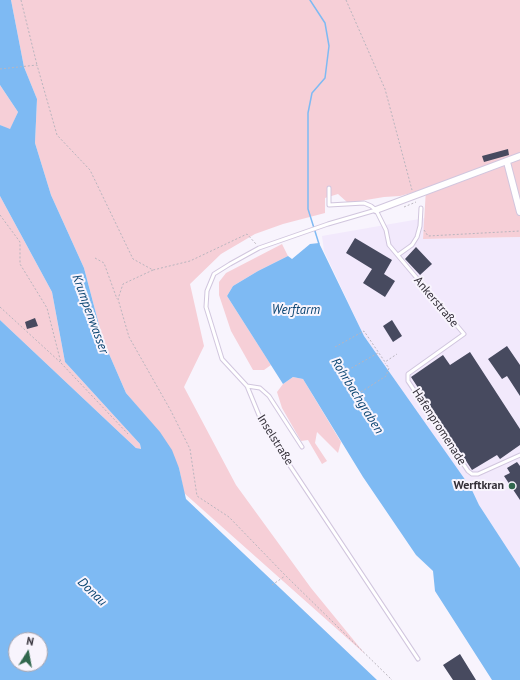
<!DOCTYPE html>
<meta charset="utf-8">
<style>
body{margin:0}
#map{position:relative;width:520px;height:680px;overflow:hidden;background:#f8f4fd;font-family:"PT Sans",sans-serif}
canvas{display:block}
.north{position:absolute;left:8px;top:632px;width:40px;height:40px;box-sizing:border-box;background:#f8f4fd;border:1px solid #a9a5ae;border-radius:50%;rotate:11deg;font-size:11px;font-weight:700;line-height:16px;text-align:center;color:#332f38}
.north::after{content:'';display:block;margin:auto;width:14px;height:18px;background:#31674d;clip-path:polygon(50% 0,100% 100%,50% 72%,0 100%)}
</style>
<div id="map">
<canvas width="520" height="680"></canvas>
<div class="north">N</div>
</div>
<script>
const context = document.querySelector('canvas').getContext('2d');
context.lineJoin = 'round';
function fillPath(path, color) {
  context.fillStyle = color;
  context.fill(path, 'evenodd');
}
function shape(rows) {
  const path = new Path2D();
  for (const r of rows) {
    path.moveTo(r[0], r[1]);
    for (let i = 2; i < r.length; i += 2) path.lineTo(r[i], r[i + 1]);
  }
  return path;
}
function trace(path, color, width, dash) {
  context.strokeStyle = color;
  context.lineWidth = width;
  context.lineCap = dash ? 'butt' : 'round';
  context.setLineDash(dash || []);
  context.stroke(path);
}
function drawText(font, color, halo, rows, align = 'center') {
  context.font = font + ' "PT Sans",sans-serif';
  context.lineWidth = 4;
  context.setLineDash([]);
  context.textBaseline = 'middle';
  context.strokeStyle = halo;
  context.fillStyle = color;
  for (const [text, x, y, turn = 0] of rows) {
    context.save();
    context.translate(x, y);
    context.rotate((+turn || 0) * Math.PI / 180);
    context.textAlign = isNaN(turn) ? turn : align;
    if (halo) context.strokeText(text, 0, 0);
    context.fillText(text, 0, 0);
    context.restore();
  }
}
fillPath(shape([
 [425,218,423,239,520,237,520,568,479,505,471,488,364,336,324,251,322,236]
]), '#f2e9fc');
fillPath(shape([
 [11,0,520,0,520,237,423,239,426,189,400,196,384,197,348,203,338,194,325,198,325,213,283,224,255,234,221,254,190,284,204,346,184,387,236,485,311,588,365,654,184,493,179,468,159,432,126,393,103,340,84,268,51,195,35,143,37,99,24,67],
 [0,85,18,112,10,130,0,125],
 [0,196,52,292,65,362,140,444,141,450,136,448,121,434,0,320],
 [282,244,288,256,258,271,233,286,227,296,271,365,264,370,253,370,231,331,219,295,219,282,226,273],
 [293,377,303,379,341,442,338,453,317,432,315,443,327,461,322,464,308,440,301,441,282,408,277,392,283,384]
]), '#f6cfd7');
fillPath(shape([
 [0,0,11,0,24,67,37,99,35,143,51,195,84,268,103,340,126,393,160,432,172,450,179,468,186,499,377,680,0,680,0,320,121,434,136,448,141,449,140,444,65,362,52,292,0,196,0,125,10,129,18,112,0,85],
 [16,640,40,640,40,664,16,664],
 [319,243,364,336,471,488,479,505,520,568,520,680,492,680,435,591,433,571,416,555,363,477,303,379,293,377,283,384,227,296,233,286,258,271,288,256,292,259,310,244]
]), '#7ebaf3');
trace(shape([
 [310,0,325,23,329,46,325,78,312,93,308,113,308,209,319,244]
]), '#7ebaf3', 1.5);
fillPath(shape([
 [508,149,509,155,484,162,482,156],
 [355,238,392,260,384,274,395,281,385,297,363,283,372,269,346,253],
 [416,247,432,264,420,275,405,259],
 [35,318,38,326,27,329,25,322],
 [392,320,402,336,393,342,383,326],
 [507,346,520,365,520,396,507,376,502,379,488,359],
 [470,352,520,429,520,445,500,459,497,455,472,470,411,377,443,355,450,365],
 [517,462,520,466,520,500,504,476,510,473,507,468],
 [460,654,476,680,453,680,443,665]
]), '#474a5f');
const service = shape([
 [329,188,329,205,364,203,371,206,376,210,386,230,389,245,464,334,408,374,408,381,468,471,472,474,478,474,520,455],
 [376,210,328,224,259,248,230,264,214,274,207,291,206,307,222,359,247,386,263,425,418,659],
 [398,255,412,245,417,237,420,226,421,208],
 [247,386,260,388,269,396,302,447]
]);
const minor = shape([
 [507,162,520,212],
 [376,210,520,156]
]);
trace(service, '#d1c6de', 5);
trace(minor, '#d1c6de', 8);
trace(shape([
 [21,0,37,65],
 [346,0,385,89,412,190],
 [0,69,37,65,57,135,90,170,133,259,153,270,190,261,247,234,256,244],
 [404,207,416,202],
 [0,215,20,242,20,264,47,308,61,363,128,434],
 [424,230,428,236,520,231],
 [95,258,104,263,117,299],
 [153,270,123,284,118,299,129,337,171,411,190,449,197,496,229,517,285,575,392,680],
 [0,307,60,362],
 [335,347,364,331,385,362,397,354],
 [348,370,378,353],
 [361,392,386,376,389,368,385,363],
 [272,585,285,576]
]), '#b9b5be', 1, [2, 2]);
trace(service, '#fff', 3);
trace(minor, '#fff', 6);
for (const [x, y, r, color] of [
 [512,486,4,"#31674d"]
]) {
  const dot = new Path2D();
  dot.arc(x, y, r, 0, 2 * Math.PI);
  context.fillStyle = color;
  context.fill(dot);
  trace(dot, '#f8f4fd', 1.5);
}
drawText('12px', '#332f38', '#f8f4fd', [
 ["Ankerstraße",436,302,50],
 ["Hafenpromenade",439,427,57],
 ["Inselstraße",275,440,58]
]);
drawText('bold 12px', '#332f38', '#f8f4fd', [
 ["Werftkran",504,486]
], 'right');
drawText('italic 13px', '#0a4572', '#f8f4fd', [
 ["Werftarm",296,310],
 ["Krumpenwasser",90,314,70],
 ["Rohrbachgraben",357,396,58],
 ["Donau",92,592,44]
]);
</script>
